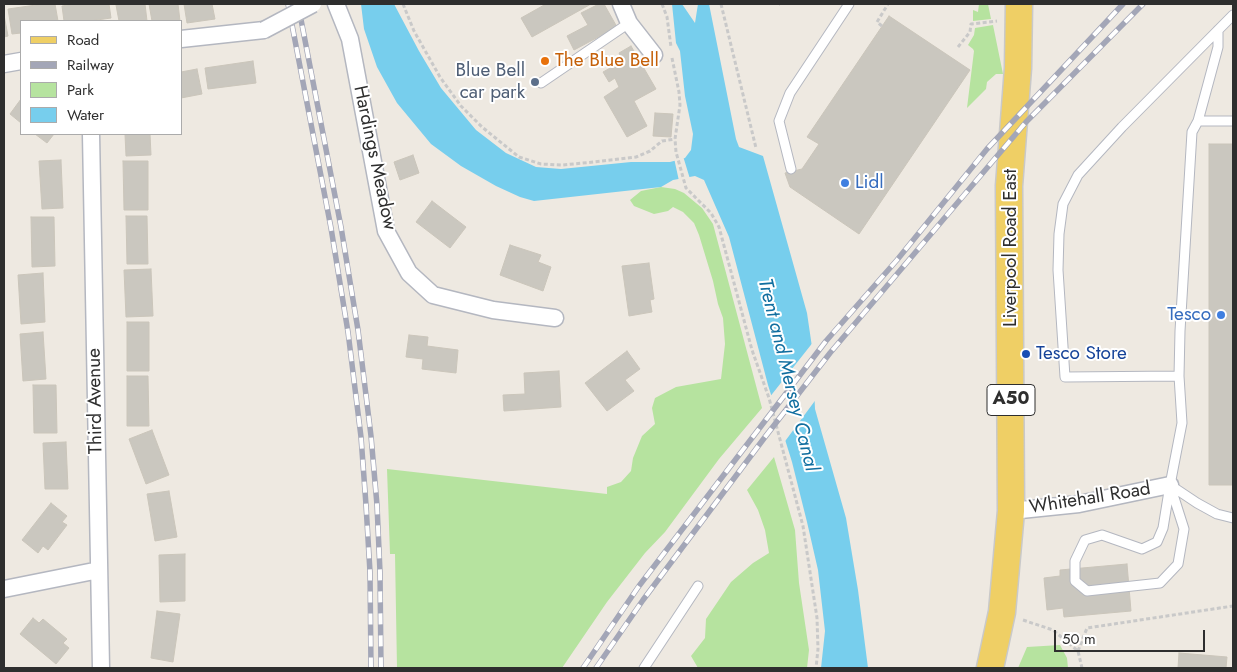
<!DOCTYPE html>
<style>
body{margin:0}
#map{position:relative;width:1237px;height:672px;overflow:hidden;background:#eee9e1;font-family:Jost,sans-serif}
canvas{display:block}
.frame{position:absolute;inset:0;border:5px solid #2e2e2e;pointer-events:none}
.legend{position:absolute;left:20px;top:20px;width:162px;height:115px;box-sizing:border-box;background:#fff;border:1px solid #ababab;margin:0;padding:6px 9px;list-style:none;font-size:15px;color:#2e2e2e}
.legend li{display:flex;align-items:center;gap:10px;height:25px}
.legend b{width:25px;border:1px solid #ababab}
.scale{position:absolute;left:1054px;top:630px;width:151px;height:22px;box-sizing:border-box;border:2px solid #2e2e2e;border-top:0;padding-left:6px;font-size:15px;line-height:18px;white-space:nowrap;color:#2e2e2e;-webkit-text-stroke:4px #fff;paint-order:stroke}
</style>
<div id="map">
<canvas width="1237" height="672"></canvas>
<div class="frame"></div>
<ul class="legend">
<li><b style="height:6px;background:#efcf65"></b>Road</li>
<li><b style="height:6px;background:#a3a6b7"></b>Railway</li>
<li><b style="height:14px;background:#b6e39f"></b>Park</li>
<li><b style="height:14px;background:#77ceed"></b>Water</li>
</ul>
<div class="scale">50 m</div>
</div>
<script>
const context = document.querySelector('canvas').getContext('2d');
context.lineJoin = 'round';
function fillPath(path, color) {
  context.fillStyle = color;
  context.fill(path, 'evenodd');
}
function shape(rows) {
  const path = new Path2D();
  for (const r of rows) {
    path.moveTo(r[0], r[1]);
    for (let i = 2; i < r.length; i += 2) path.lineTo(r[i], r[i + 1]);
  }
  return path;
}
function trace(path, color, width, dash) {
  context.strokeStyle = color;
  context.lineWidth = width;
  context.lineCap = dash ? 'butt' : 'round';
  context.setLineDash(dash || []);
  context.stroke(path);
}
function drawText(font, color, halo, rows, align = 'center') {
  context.font = font + ' Jost,sans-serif';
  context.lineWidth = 4;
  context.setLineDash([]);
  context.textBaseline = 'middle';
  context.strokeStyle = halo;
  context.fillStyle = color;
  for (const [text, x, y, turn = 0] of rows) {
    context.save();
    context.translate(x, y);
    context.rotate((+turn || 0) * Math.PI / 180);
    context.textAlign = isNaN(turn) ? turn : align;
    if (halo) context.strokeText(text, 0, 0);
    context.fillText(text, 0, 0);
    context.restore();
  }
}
fillPath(shape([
 [979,4,988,4,991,19,973,21,973,10,978,12],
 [993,25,1003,74,996,74,987,82,986,89,967,108,974,51,973,49,968,45,974,35,975,28],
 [661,187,675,189,684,193,702,208,713,224,762,408,719,459,665,532,645,553,607,602,562,668,397,668,395,554,390,554,387,469,607,494,607,487,621,482,631,471,633,458,642,436,655,424,652,408,655,398,676,387,721,379,725,344,723,318,718,304,713,281,699,235,694,223,683,212,673,207,668,211,654,214,634,206,630,200,641,191],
 [774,457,795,530,799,583,809,650,807,668,698,668,691,656,705,638,706,619,731,582,753,563,769,553,765,530,758,510,747,490],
 [1060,645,1067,658,1068,668,1018,668,1027,647]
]), '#b6e39f');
fillPath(shape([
 [361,4,394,4,419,51,441,88,476,130,506,153,536,167,561,169,631,162,670,162,685,158,691,150,693,134,685,96,680,51,676,43,672,4,682,4,695,23,698,4,709,4,736,139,739,147,763,156,807,313,812,347,815,409,846,518,858,590,868,668,821,668,825,631,818,570,807,522,792,462,768,385,729,237,704,180,695,176,673,180,661,187,534,201,520,197,496,186,461,166,431,144,397,103,377,67,364,29]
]), '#77ceed');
fillPath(shape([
 [683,156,690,179,679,181,674,158],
 [814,341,817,398,783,444,769,398]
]), '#eee9e1');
const building = shape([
 [43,4,55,4,58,21,21,21,21,33,12,34,8,9,43,4],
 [74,4,109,4,111,18,90,21,64,21,62,6,74,4],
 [121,4,145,4,147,21,119,21,116,5,121,4],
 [149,4,178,4,180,21,152,21,149,4],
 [184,4,212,4,215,19,187,23,184,4],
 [546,4,591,4,532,37,521,18,546,4],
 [599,4,604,4,617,27,574,50,567,36,588,25,581,13,599,4],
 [4,15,8,36,4,37,4,15],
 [889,16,970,70,859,234,790,187,785,173,802,169,819,144,807,137,889,16],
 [631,46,656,89,634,101,647,126,627,137,604,97,619,87,615,78,609,82,603,72,623,61,619,53,631,46],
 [253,61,256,83,208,89,205,68,253,61],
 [197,69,202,94,181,98,181,72,197,69],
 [21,99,21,123,10,114,21,99],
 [655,113,673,114,671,137,653,136,655,113],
 [35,134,54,134,47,143,35,134],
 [125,134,150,134,151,155,126,156,125,134],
 [1209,144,1233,144,1233,485,1209,485,1209,144],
 [413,155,419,173,400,180,394,162,413,155],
 [61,160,63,208,42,209,39,161,61,160],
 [123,161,148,161,148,210,124,210,123,161],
 [432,201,466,227,450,248,416,222,432,201],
 [126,216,147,216,148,264,127,264,126,216],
 [31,217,54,217,55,266,32,267,31,217],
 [510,245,541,255,538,262,551,267,543,291,500,275,510,245],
 [649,263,654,299,650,300,652,312,629,316,622,266,649,263],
 [151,269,153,316,126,317,124,270,151,269],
 [43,273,45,322,21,324,18,275,43,273],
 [127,322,149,322,149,371,127,371,127,322],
 [43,332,46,379,23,381,20,334,43,332],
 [409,335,428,337,427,346,458,350,456,373,422,369,423,359,406,357,409,335],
 [627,351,640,369,625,380,634,391,607,411,585,383,627,351],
 [559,371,561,407,504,411,503,395,525,394,524,373,559,371],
 [127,376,148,376,149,426,127,426,127,376],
 [33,385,56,385,57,433,34,433,33,385],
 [152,430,169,475,146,484,129,439,152,430],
 [66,442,68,489,45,489,43,443,66,442],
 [169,491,177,537,155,541,147,494,169,491],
 [51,503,67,516,62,522,67,525,48,550,43,546,38,553,22,540,51,503],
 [185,554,185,601,160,602,159,555,185,554],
 [1127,564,1131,611,1064,617,1063,608,1047,610,1044,578,1060,576,1060,570,1127,564],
 [157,611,180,614,173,662,151,658,157,611],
 [33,618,39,623,43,619,67,639,63,643,69,648,56,664,20,634,33,618],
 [1179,653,1227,657,1226,668,1178,668,1179,653]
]);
fillPath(building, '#cac7bf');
trace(building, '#cac5ba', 1);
const service = shape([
 [541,83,629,23],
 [1198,121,1218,47,1218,30],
 [791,169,779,121,790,93,849,4],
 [1179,376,1065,377,1058,270,1059,234,1063,204,1078,175,1122,127,1233,15],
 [1170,485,1184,529,1178,564,1160,583,1087,591,1075,581,1075,561,1085,540,1102,535,1142,549,1157,542,1163,528,1170,485,1182,423,1179,376,1180,331,1192,132,1198,121,1233,121],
 [1170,485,1197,503,1217,514,1233,518],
 [644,668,698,586]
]);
const minor = shape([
 [336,4,350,39,386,231,409,273,433,295,493,310,555,318],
 [621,4,629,23,654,55],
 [181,39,264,30],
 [4,64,21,61],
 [91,134,101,668],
 [1011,511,1079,504,1170,485],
 [4,589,99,570]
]);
const primary = shape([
 [990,668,1002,612,1011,511,1009,186,1018,68,1019,4]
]);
trace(service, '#b4b7c0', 11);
trace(minor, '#b4b7c0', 19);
trace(primary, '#c9c9c9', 29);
trace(shape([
 [403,4,414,31,440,77,461,106,482,127,519,157,541,164,562,165,594,162,636,157,650,151,662,141,675,139],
 [662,4,667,17,671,47],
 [721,4,756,148],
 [779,4,780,4],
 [882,26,877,22,888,4],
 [958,47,970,32,971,24,997,21],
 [672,58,679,92,680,105,675,139,676,152,686,188,711,213,719,227,752,350,769,398,803,526,817,618,818,649,816,668],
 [1023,620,1053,630,1078,651,1082,668],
 [1078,651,1087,628,1233,606]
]), '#c9c9c9', 3, [4, 2.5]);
trace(service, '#fff', 9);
trace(minor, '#fff', 16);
trace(primary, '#efcf65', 26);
const rail = shape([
 [288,4,331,228,348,332,361,437,366,505,370,572,371,668],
 [298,4,341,227,358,330,371,436,377,505,380,572,381,668],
 [583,668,639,586,826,341,897,260,987,149,1123,4],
 [596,668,643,600,765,437,830,353,1026,122,1143,4]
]);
trace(rail, '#a3a6b7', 5.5);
trace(rail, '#fff', 4, [11]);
const minorBridge = shape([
 [264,30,313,4]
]);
trace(minorBridge, '#b4b7c0', 19, []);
trace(minorBridge, '#fff', 16);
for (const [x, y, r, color] of [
 [545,61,5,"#e8710a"],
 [535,82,5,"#5c6f8a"],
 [845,183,5,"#3f7fe0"],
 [1221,315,5,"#3f7fe0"],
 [1026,354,5,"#1a4fb4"]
]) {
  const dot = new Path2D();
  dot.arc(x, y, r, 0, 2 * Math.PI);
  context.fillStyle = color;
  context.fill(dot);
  trace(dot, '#fff', 2);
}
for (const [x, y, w] of [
 [1011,400,48]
]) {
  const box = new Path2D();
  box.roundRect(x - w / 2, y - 15.5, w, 31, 4);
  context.fillStyle = '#fff';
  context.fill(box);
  trace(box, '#2e2e2e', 1);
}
drawText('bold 18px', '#2e2e2e', null, [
 ["A50",1011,400]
]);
drawText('19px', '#c56008', '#fff', [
 ["The Blue Bell",555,61]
], 'left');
drawText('19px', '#4e5e75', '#fff', [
 ["Blue Bell",525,71],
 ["car park",525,93]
], 'right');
drawText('19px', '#2e2e2e', '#fff', [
 ["Hardings Meadow",374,158,78],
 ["Liverpool Road East",1011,248,-90],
 ["Third Avenue",96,401,-91],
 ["Whitehall Road",1090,499,-9]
]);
drawText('19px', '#366cbe', '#fff', [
 ["Lidl",855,183],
 ["Tesco",1211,315,"right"]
], 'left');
drawText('19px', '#164399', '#fff', [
 ["Tesco Store",1036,354]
], 'left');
drawText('italic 20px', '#106e9f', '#fff', [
 ["Trent and Mersey Canal",787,375,76]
]);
</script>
